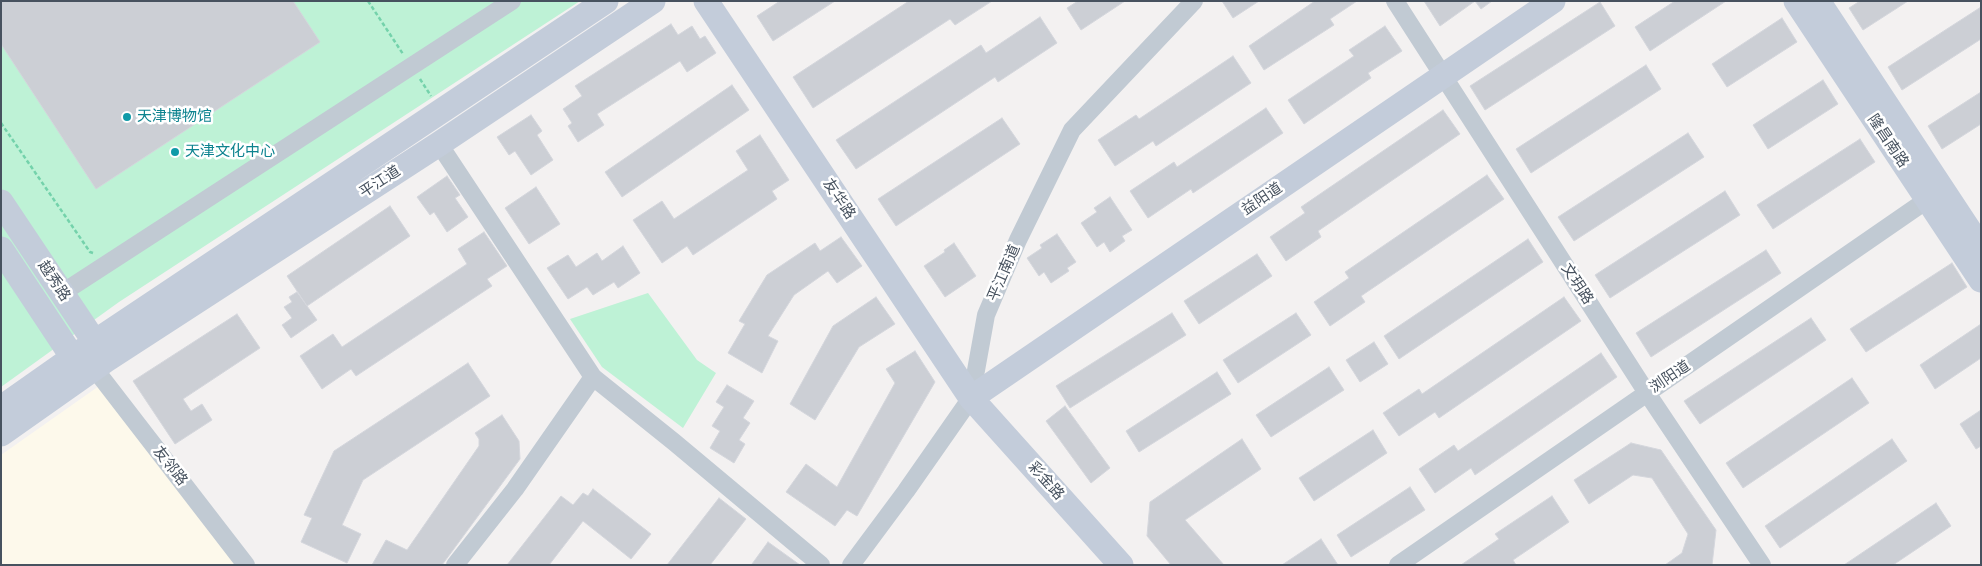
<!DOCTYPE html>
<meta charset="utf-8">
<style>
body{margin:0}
#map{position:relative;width:1982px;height:566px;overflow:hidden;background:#f3f1f1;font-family:Montserrat,sans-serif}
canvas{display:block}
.frame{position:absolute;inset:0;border:2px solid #47525f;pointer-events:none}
</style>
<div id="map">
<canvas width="1982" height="566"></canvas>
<div class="frame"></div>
</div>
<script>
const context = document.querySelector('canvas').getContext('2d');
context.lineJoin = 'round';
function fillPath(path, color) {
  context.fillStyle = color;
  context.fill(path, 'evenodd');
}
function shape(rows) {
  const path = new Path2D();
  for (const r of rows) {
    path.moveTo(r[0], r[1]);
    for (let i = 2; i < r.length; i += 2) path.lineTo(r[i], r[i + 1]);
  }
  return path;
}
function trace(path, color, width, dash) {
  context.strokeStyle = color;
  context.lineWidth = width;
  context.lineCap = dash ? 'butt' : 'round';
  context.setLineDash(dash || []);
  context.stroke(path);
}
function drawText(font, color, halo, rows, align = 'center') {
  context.font = font + ' Montserrat,"Noto Sans SC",sans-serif';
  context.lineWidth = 5;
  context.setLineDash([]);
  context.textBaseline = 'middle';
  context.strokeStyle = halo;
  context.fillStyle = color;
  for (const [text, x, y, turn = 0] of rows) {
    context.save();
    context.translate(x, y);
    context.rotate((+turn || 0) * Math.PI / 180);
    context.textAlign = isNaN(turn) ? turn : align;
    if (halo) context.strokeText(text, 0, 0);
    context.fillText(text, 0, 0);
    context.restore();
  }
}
fillPath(shape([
 [99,386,238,565,1,565,1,455]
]), '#fdf9eb');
fillPath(shape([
 [1,1,580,1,119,302,1,387],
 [648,293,697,360,716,373,683,428,602,367,570,319]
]), '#bef2d6');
const building = shape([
 [1,1,293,1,320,42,96,189,1,44,1,1],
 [780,1,835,1,773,41,757,16,780,1],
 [909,1,992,1,955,25,950,19,813,108,793,77,909,1],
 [1078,1,1125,1,1081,30,1067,8,1078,1],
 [1222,1,1259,1,1233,18,1222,1],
 [1315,1,1357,1,1330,19,1334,25,1264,70,1249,46,1315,1],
 [1424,1,1492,1,1481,9,1475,1,1440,26,1424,1],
 [1675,1,1726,1,1650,51,1635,27,1675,1],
 [1860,1,1908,1,1863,30,1849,8,1860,1],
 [1600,2,1615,26,1485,110,1470,86,1600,2],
 [1981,7,1981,39,1902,90,1888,67,1981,7],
 [1040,17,1057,43,998,82,995,77,856,169,836,140,981,45,986,53,1040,17],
 [1782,18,1797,42,1727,87,1712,64,1782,18],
 [671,24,678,35,692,26,700,39,705,36,716,53,687,72,680,61,597,114,604,125,578,142,568,126,572,123,563,109,582,96,575,86,671,24],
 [1385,26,1402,51,1368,73,1371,78,1304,124,1288,100,1354,56,1349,50,1385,26],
 [1233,56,1251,83,1156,146,1153,141,1115,166,1098,140,1136,115,1139,119,1233,56],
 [1646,65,1661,89,1531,173,1516,149,1646,65],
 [1823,80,1838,104,1768,149,1753,125,1823,80],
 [732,85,749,110,622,197,605,172,732,85],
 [1981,92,1981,124,1942,149,1928,126,1981,92],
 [1266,108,1283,133,1193,193,1191,189,1148,218,1130,191,1174,162,1177,167,1266,108],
 [1443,110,1460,134,1318,231,1321,237,1286,261,1270,237,1305,213,1301,207,1443,110],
 [531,115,542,131,537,135,553,160,531,175,515,151,509,155,497,137,531,115],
 [1002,118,1020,144,896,226,878,199,1002,118],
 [1688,133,1704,157,1574,241,1558,217,1688,133],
 [760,135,789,180,772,191,777,199,693,255,687,246,662,263,633,220,662,201,674,219,748,170,736,151,760,135],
 [1860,139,1875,162,1773,229,1757,205,1860,139],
 [1487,175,1504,199,1361,296,1365,302,1330,326,1314,302,1349,278,1345,272,1487,175],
 [447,176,460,195,455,198,468,217,447,232,434,212,430,215,417,197,447,176],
 [536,187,560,224,529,244,505,208,536,187],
 [1725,191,1740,215,1610,298,1595,275,1725,191],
 [1110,197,1132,230,1122,236,1125,241,1110,252,1104,242,1097,247,1081,223,1097,212,1094,208,1110,197],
 [390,206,410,236,307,306,287,276,390,206],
 [484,232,507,266,487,279,492,286,356,376,351,369,322,389,300,356,333,334,342,347,467,264,458,249,484,232],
 [1057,234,1076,262,1067,268,1069,271,1051,283,1044,272,1039,276,1027,258,1042,248,1040,245,1057,234],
 [841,237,862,266,837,283,828,271,794,295,768,336,778,341,762,373,728,353,745,324,739,321,767,275,815,243,820,251,841,237],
 [1528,239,1543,262,1399,359,1384,336,1528,239],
 [954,243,976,276,945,297,924,266,945,252,944,250,954,243],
 [623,246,640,273,618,288,614,282,593,295,587,287,568,299,547,268,568,255,576,267,597,253,602,261,623,246],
 [1766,250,1781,273,1651,357,1636,333,1766,250],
 [1257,254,1272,276,1199,324,1184,301,1257,254],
 [1952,263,1967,287,1866,352,1850,329,1952,263],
 [297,292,317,320,291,338,282,325,292,318,284,307,292,302,289,297,297,292],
 [876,297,895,324,859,347,815,420,790,404,833,326,876,297],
 [1564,297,1581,321,1439,418,1435,412,1399,436,1383,413,1419,389,1422,394,1564,297],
 [1172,313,1186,335,1070,408,1056,386,1172,313],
 [1296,313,1311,335,1238,383,1223,360,1296,313],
 [237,314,260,348,183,399,191,411,202,404,212,420,175,444,133,381,237,314],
 [1811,318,1826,340,1700,424,1684,401,1811,318],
 [1981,324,1981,358,1935,389,1920,365,1981,324],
 [1374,342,1388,364,1360,382,1346,360,1374,342],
 [915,351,935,382,857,516,847,510,835,526,786,492,806,464,837,487,895,383,886,369,915,351],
 [1601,353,1617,377,1475,475,1471,468,1435,493,1419,469,1454,445,1458,451,1601,353],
 [468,363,490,396,363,480,342,525,361,534,347,563,301,542,312,518,304,515,334,451,468,363],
 [1329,367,1344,390,1271,437,1256,415,1329,367],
 [1217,372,1231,394,1139,452,1126,431,1217,372],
 [1852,378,1869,403,1743,488,1726,463,1852,378],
 [727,385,754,401,743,418,750,423,739,440,745,444,734,463,710,448,720,431,712,426,724,407,716,402,727,385],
 [1065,406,1110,468,1091,483,1046,421,1065,406],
 [1981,410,1981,446,1976,449,1960,424,1981,410],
 [502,415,519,441,520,459,442,565,372,565,386,540,407,550,479,446,479,439,475,433,502,415],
 [1373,430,1387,453,1314,501,1299,478,1373,430],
 [1242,439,1261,469,1185,520,1224,565,1171,565,1147,536,1150,502,1242,439],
 [1892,439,1907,461,1780,548,1765,526,1892,439],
 [1631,443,1661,450,1716,530,1712,565,1665,565,1682,553,1688,534,1652,478,1633,475,1589,504,1574,480,1631,443],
 [1410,487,1425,510,1351,557,1337,535,1410,487],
 [593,489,651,534,631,559,583,521,549,565,507,565,561,496,573,505,583,493,588,496,593,489],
 [1552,496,1569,522,1513,560,1516,565,1461,565,1499,539,1495,534,1552,496],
 [719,498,746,519,710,565,667,565,719,498],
 [1936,503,1951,526,1893,565,1844,565,1936,503],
 [1321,539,1338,565,1282,565,1321,539],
 [768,542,800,565,753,565,752,564,768,542]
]);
fillPath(building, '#cccfd5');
trace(building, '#d4d6dc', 1);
trace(shape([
 [368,1,403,54],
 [420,79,431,96],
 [1,123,90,252,93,253]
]), '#74d2ab', 2.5, [4, 2.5]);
trace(shape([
 [1395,1,1647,393,1762,565],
 [439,144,593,377,674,442,821,565],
 [62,293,512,1],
 [94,368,246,565],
 [455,565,515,489,593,377],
 [851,565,906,491,971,398,986,315,1018,240,1072,130,1194,1],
 [1398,565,1937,193]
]), '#c1cad3', 18);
trace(shape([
 [706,1,971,398,1121,565],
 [1796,1,1981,280],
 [1818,1,1981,248],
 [1,202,104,356],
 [1,249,81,370],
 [971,398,1553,1],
 [1,408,95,342,606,1],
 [1,434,106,360,439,144,653,1]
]), '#c3ccda', 25);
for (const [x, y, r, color] of [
 [127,117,5,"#0f9aa8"],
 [175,152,5,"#0f9aa8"]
]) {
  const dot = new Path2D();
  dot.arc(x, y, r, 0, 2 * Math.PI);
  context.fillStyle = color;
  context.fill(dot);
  trace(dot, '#fff', 2);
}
drawText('15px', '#0d838f', '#fff', [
 ["天津博物馆",137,117],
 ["天津文化中心",185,152]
], 'left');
drawText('15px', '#47525f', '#fff', [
 ["隆昌南路",1888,141,56],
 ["平江道",380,182,-33],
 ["友华路",839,199,56],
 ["益阳道",1262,199,-34],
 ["平江南道",1004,273,-67],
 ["越秀路",54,281,56],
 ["文玥路",1577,284,57],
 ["浏阳道",1670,377,-34],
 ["友邻路",170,466,52],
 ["彩金路",1046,481,48]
]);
</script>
